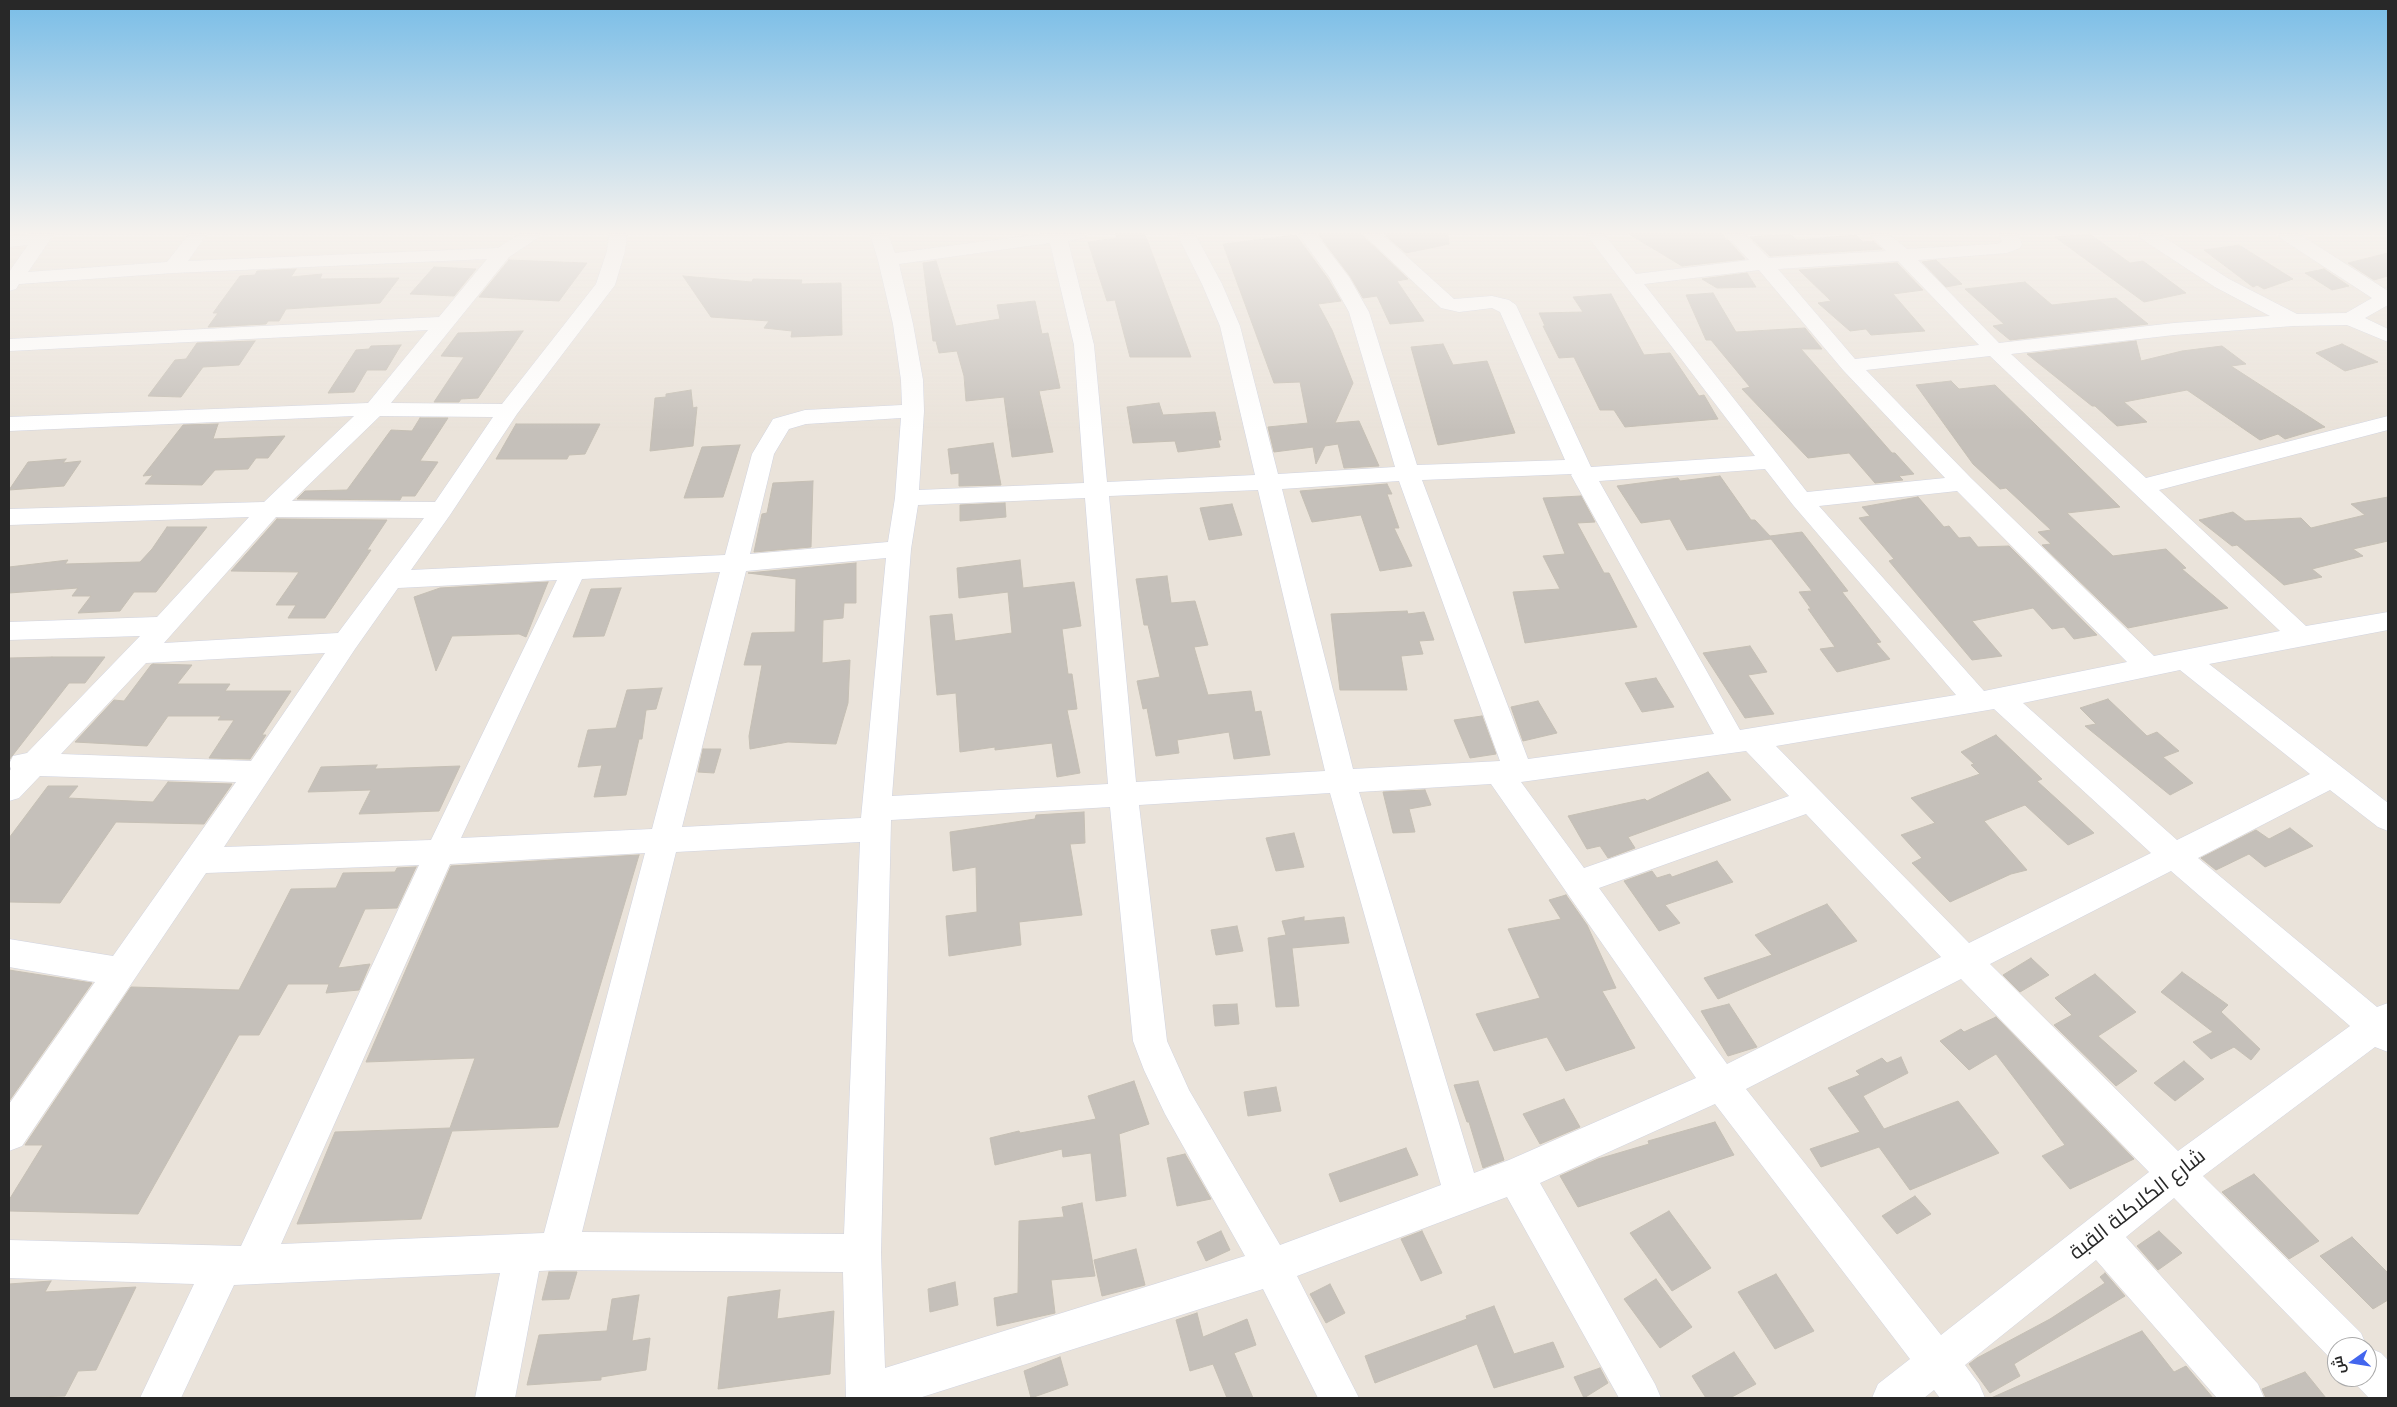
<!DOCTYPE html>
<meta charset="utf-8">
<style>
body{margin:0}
#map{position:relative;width:2397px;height:1407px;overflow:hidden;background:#eae3da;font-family:"DM Sans",Cairo,sans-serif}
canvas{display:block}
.frame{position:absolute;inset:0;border:10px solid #282828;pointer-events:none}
.north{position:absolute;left:2327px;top:1337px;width:50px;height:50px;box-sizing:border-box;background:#fff;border:1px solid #a9a9a9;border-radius:50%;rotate:257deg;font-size:14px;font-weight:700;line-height:20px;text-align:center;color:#282828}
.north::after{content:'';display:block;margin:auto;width:18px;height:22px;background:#4366ee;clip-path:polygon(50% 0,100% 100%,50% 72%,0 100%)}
</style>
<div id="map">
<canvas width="2397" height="1407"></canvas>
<div class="frame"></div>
<div class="north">ش</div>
</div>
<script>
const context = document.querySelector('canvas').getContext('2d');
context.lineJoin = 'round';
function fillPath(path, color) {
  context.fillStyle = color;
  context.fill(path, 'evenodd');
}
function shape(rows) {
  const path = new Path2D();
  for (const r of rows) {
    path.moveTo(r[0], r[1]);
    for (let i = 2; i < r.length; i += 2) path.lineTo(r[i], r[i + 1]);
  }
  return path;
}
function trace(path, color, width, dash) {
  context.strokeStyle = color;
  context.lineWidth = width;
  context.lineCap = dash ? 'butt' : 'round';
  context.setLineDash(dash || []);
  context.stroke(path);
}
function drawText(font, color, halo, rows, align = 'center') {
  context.font = font + ' "DM Sans",Cairo,sans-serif';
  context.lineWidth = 4;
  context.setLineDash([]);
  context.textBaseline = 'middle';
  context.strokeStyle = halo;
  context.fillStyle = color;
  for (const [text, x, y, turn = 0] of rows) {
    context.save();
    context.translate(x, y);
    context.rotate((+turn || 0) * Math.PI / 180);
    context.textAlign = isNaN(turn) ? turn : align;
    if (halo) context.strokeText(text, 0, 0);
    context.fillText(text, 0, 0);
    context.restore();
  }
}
const building = shape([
 [1115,234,1144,234,1146,237,1191,357,1130,357,1115,300,1107,301,1088,242,1117,238,1115,234],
 [1318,234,1361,234,1408,279,1397,281,1424,321,1390,324,1377,296,1363,298,1350,276,1318,234],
 [1384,234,1448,234,1449,244,1406,253,1384,234],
 [1629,234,1723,234,1726,240,1728,240,1745,259,1682,266,1629,234],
 [1790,234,1797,240,1856,235,1863,242,1873,241,1882,249,1770,256,1750,237,1790,234],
 [2090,234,2130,263,2143,261,2186,293,2144,302,2055,237,2090,234],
 [1296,235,1328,279,1341,301,1318,304,1332,330,1353,383,1335,423,1359,421,1379,466,1344,468,1338,444,1325,446,1316,464,1313,447,1274,452,1268,427,1308,423,1300,382,1274,383,1223,244,1296,235],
 [2239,245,2293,279,2264,289,2257,285,2253,287,2204,250,2239,245],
 [2388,253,2388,276,2374,280,2348,263,2388,253],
 [509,260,587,263,559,301,479,297,509,260],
 [1936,260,1962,284,1946,287,1922,262,1936,260],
 [936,261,956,326,1000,319,997,305,1035,301,1042,334,1048,333,1060,388,1039,391,1053,452,1012,457,1004,397,966,401,964,376,957,351,939,353,936,341,933,341,923,263,936,261],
 [1897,263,1923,290,1893,294,1925,331,1871,335,1866,329,1850,331,1818,303,1831,301,1799,270,1897,263],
 [434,267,476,269,454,296,410,294,434,267],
 [296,269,291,277,322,274,320,279,399,278,380,303,286,309,279,321,268,321,266,324,208,327,218,313,213,313,240,276,255,275,257,271,296,269],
 [2324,269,2349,286,2332,290,2305,273,2324,269],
 [1747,273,1756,287,1717,288,1702,279,1747,273],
 [683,276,752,282,753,279,802,280,801,284,841,283,842,335,791,337,792,331,764,328,769,321,711,317,683,276],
 [2025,282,2052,305,2116,298,2148,324,2010,340,1993,326,2004,324,1965,289,2025,282],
 [1713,293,1736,332,1805,328,1822,349,1801,349,1892,453,1895,453,1914,474,1899,476,1903,480,1875,483,1849,453,1808,458,1742,389,1750,387,1711,340,1706,340,1686,295,1713,293],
 [1611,294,1644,355,1670,353,1699,396,1704,395,1718,419,1625,427,1614,410,1600,410,1574,357,1559,358,1543,326,1545,326,1539,313,1583,312,1573,297,1611,294],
 [523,331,478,398,461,399,459,402,434,402,464,357,441,356,458,333,523,331],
 [255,341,239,365,203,367,181,397,148,396,175,360,186,359,197,343,255,341],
 [2136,341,2141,361,2182,351,2222,346,2246,364,2231,366,2325,427,2285,439,2278,434,2260,440,2187,390,2124,402,2147,422,2117,426,2095,406,2092,406,2027,354,2136,341],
 [1443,344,1453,365,1487,361,1515,433,1438,445,1411,347,1443,344],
 [2342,344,2378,362,2345,371,2316,353,2342,344],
 [401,345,386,370,367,370,354,392,328,393,356,350,369,349,371,346,401,345],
 [1951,381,1959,389,1995,385,2120,507,2067,513,2113,556,2166,549,2186,568,2182,569,2228,608,2128,628,2042,545,2051,544,2038,532,2051,530,2006,488,2000,489,1973,464,1916,385,1951,381],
 [691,390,693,408,697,407,693,446,650,451,655,398,666,397,666,394,691,390],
 [1159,403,1163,415,1215,412,1221,440,1218,440,1220,447,1178,452,1175,441,1133,443,1127,407,1159,403],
 [420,418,448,418,420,461,438,462,415,496,402,496,400,500,297,499,305,491,347,490,391,430,412,431,420,418],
 [218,424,213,439,285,436,268,458,256,458,248,469,215,470,202,485,145,484,153,475,143,476,183,425,218,424],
 [516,424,600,424,585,454,569,455,567,459,496,459,516,424],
 [993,443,1001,485,959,486,959,473,951,474,948,449,993,443],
 [740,445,723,497,684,498,702,447,740,445],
 [66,459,63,463,81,461,64,486,9,490,28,462,66,459],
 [1720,476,1751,520,1755,520,1770,536,1802,532,1848,591,1842,592,1881,642,1876,643,1890,659,1837,672,1820,649,1835,647,1808,609,1811,609,1799,592,1812,591,1771,539,1687,550,1670,519,1641,523,1617,486,1678,478,1680,481,1720,476],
 [813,481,811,547,754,552,762,514,767,513,773,483,813,481],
 [1387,484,1392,494,1387,494,1399,528,1394,528,1412,566,1380,571,1361,515,1312,522,1300,491,1387,484],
 [1581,496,1595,522,1577,523,1604,573,1609,573,1637,627,1525,643,1513,592,1560,589,1543,556,1565,554,1543,498,1581,496],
 [1918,497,1944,527,1949,526,1959,538,1970,537,1978,547,2009,546,2097,635,2074,639,2064,627,2052,629,2033,608,1972,621,2002,656,1972,660,1889,561,1894,559,1859,518,1870,516,1862,507,1918,497],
 [2388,497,2388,541,2353,549,2363,556,2312,569,2322,577,2284,585,2237,545,2232,546,2199,520,2233,512,2245,521,2301,518,2311,528,2365,515,2351,504,2388,497],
 [1005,503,1006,517,960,521,960,505,1005,503],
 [1232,504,1242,535,1209,540,1200,508,1232,504],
 [277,519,387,520,367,550,371,550,325,618,288,618,296,605,276,605,299,572,231,571,277,519],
 [167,527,207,527,156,592,134,592,120,611,78,613,91,596,72,596,78,588,9,593,9,567,68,560,65,564,140,562,152,549,167,527],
 [1020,560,1023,588,1074,582,1081,626,1062,629,1068,674,1072,674,1077,709,1067,710,1080,773,1057,777,1052,743,995,750,995,747,960,752,956,693,937,695,930,616,952,614,955,641,1012,633,1008,592,959,598,957,568,1020,560],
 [856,563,856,603,844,603,843,618,823,620,822,663,850,660,848,703,836,744,788,742,750,749,749,736,762,665,744,665,752,633,795,632,796,579,748,573,856,563],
 [1167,576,1171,603,1195,601,1208,645,1194,647,1208,695,1251,691,1255,712,1261,711,1270,755,1234,759,1229,732,1177,740,1179,753,1156,756,1147,708,1143,709,1137,681,1160,677,1148,625,1144,625,1136,579,1167,576],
 [548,582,526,637,519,634,452,636,436,671,414,597,440,588,548,582],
 [621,588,604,636,573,637,591,589,621,588],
 [1407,611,1408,614,1424,612,1434,640,1419,641,1423,654,1401,656,1407,690,1340,690,1331,614,1407,611],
 [1750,646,1767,672,1748,675,1774,714,1745,718,1703,653,1750,646],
 [52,657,105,657,85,683,69,683,9,760,9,658,52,657],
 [153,664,192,665,177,684,230,684,225,691,291,691,262,735,266,735,250,759,209,758,234,720,218,720,221,716,168,716,147,746,75,742,114,700,124,701,151,665,153,664],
 [1656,678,1674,707,1642,712,1625,683,1656,678],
 [662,688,656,709,646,710,642,739,639,739,626,795,594,797,602,765,578,767,588,730,616,728,627,690,662,688],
 [2108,699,2147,736,2157,732,2179,751,2163,757,2193,783,2170,795,2085,726,2096,724,2080,708,2108,699],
 [1538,701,1557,733,1523,741,1511,707,1538,701],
 [1482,716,1496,754,1470,758,1454,720,1482,716],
 [1996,735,2042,779,2037,781,2094,833,2068,845,2025,805,1984,821,2027,870,2011,874,1950,902,1912,863,1922,858,1901,835,1935,823,1911,798,1980,774,1971,765,1974,764,1961,752,1996,735],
 [703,749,721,749,714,773,698,772,703,749],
 [377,765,375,769,460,766,439,811,359,814,371,790,308,792,321,767,377,765],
 [1708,772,1731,800,1628,837,1635,848,1608,858,1600,846,1587,849,1568,816,1645,799,1647,801,1708,772],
 [168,782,232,784,204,824,116,822,60,903,9,902,9,838,48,786,78,786,68,798,153,802,168,782],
 [1425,790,1431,805,1409,809,1415,832,1393,833,1383,792,1425,790],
 [1084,812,1085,843,1070,844,1082,915,1019,922,1021,945,949,956,946,916,977,912,976,867,953,871,950,832,1035,819,1036,815,1084,812],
 [2290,828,2313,846,2265,867,2249,854,2216,870,2201,858,2256,830,2269,839,2290,828],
 [1294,833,1304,867,1276,871,1266,838,1294,833],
 [639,855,558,1127,452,1131,421,1219,297,1224,335,1132,450,1128,475,1058,366,1062,451,866,639,855],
 [1717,861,1733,882,1665,905,1680,923,1659,931,1624,881,1652,871,1657,878,1670,874,1672,877,1717,861],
 [416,867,397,908,365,909,338,968,370,964,359,990,326,993,329,984,288,984,259,1035,239,1035,138,1214,9,1211,9,1200,43,1145,25,1145,131,987,239,990,291,889,336,888,343,873,395,872,397,868,416,867],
 [1566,895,1587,925,1616,988,1602,991,1635,1048,1566,1071,1547,1037,1494,1051,1476,1014,1540,998,1508,929,1561,919,1549,900,1566,895],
 [1827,904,1857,941,1718,999,1704,978,1772,955,1755,935,1827,904],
 [1304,917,1304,921,1344,917,1349,943,1292,948,1299,1006,1276,1007,1268,938,1286,935,1282,921,1304,917],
 [1237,926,1243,951,1216,955,1211,930,1237,926],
 [2031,958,2049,975,2020,992,2003,975,2031,958],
 [9,970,92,983,9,1101,9,970],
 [2182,972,2228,1005,2221,1012,2260,1049,2251,1060,2234,1047,2211,1059,2193,1042,2213,1032,2161,992,2182,972],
 [2095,974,2136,1012,2098,1036,2137,1071,2116,1086,2054,1025,2072,1015,2055,998,2095,974],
 [1237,1004,1239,1024,1215,1026,1213,1005,1237,1004],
 [1729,1004,1757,1047,1728,1056,1701,1011,1729,1004],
 [1996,1017,2134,1159,2070,1189,2042,1156,2065,1145,1996,1054,1969,1070,1940,1041,1961,1029,1964,1032,1996,1017],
 [1901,1057,1908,1073,1863,1096,1884,1129,1958,1101,1999,1153,1910,1190,1879,1147,1821,1167,1810,1149,1860,1132,1828,1088,1860,1075,1856,1071,1882,1058,1887,1063,1901,1057],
 [2184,1061,2204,1079,2175,1101,2154,1083,2184,1061],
 [1134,1081,1149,1124,1119,1134,1126,1196,1096,1201,1091,1153,1063,1157,1062,1149,995,1165,990,1138,1019,1131,1020,1133,1096,1119,1088,1096,1134,1081],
 [1478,1081,1504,1160,1483,1168,1469,1122,1467,1122,1454,1085,1478,1081],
 [1276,1087,1281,1111,1248,1116,1244,1092,1276,1087],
 [1564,1099,1580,1127,1540,1144,1523,1114,1564,1099],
 [1715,1122,1734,1155,1578,1207,1560,1176,1598,1159,1649,1144,1648,1141,1715,1122],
 [1406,1148,1418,1175,1340,1202,1329,1174,1406,1148],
 [1185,1154,1211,1199,1177,1206,1167,1158,1185,1154],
 [2254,1174,2319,1241,2289,1259,2222,1192,2254,1174],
 [1915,1196,1931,1214,1897,1234,1882,1216,1915,1196],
 [1082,1203,1095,1276,1051,1280,1055,1313,997,1326,994,1298,1018,1293,1019,1221,1064,1217,1062,1207,1082,1203],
 [1669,1211,1711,1268,1672,1291,1630,1233,1669,1211],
 [1221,1231,1230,1250,1206,1261,1197,1242,1221,1231],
 [1422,1231,1442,1273,1421,1281,1401,1239,1422,1231],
 [2159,1231,2182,1253,2158,1270,2137,1246,2159,1231],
 [2352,1237,2388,1273,2388,1300,2373,1309,2320,1256,2352,1237],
 [1136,1249,1145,1285,1102,1296,1094,1260,1136,1249],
 [549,1272,577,1272,569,1299,542,1300,549,1272],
 [2105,1273,2125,1296,2014,1364,2020,1376,1990,1393,1969,1364,1977,1358,2050,1319,2105,1283,2100,1277,2105,1273],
 [1776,1274,1814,1331,1775,1349,1738,1292,1776,1274],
 [1656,1279,1692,1327,1660,1348,1624,1299,1656,1279],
 [51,1281,45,1292,136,1287,96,1370,78,1371,65,1396,9,1398,9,1284,51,1281],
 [955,1282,958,1305,930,1312,928,1289,955,1282],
 [1330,1284,1345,1313,1326,1323,1310,1294,1330,1284],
 [780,1290,777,1319,834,1311,830,1374,718,1389,728,1297,780,1290],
 [639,1295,632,1341,650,1338,646,1370,601,1377,601,1380,527,1385,539,1335,607,1331,612,1299,639,1295],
 [1494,1306,1514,1354,1553,1342,1564,1367,1494,1388,1477,1344,1375,1383,1365,1356,1467,1319,1466,1316,1494,1306],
 [1197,1313,1203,1337,1247,1319,1256,1345,1234,1353,1253,1398,1227,1398,1213,1364,1190,1371,1176,1320,1197,1313],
 [2142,1331,2174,1372,2186,1366,2213,1398,1991,1398,2142,1331],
 [1734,1352,1756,1384,1730,1398,1706,1398,1692,1376,1734,1352],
 [1060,1357,1068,1385,1031,1398,1024,1371,1060,1357],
 [1600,1368,1608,1383,1584,1398,1574,1377,1600,1368],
 [2305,1372,2326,1398,2266,1398,2262,1389,2305,1372]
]);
fillPath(building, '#c5c0ba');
trace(building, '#c5bfb4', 1);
const street = shape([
 [29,234,54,234,28,272,167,262,189,234,207,234,188,261,498,248,519,234,540,234,538,238,509,257,391,403,502,404,596,284,607,251,609,234,627,234,625,251,615,285,517,414,450,515,411,570,725,555,752,454,773,419,805,410,902,405,901,380,893,324,878,260,870,234,888,234,895,253,1040,234,1087,234,1085,238,1068,241,1094,345,1107,482,1255,475,1220,326,1202,284,1177,234,1195,234,1222,284,1240,326,1278,474,1395,467,1349,312,1330,278,1298,234,1316,234,1349,277,1369,312,1417,465,1565,460,1500,312,1492,308,1459,312,1441,308,1363,234,1382,234,1454,299,1492,296,1509,300,1516,305,1591,467,1755,456,1586,234,1604,234,1636,274,1749,260,1725,234,1744,234,1769,258,1886,251,1869,234,1889,234,1907,249,1997,244,2002,242,1999,234,2017,234,2022,244,2020,248,2007,253,1918,260,1999,343,2174,323,2270,316,2215,287,2140,238,2138,234,2159,234,2229,279,2297,314,2346,313,2372,298,2280,238,2278,234,2299,234,2388,291,2388,305,2365,318,2388,329,2388,342,2347,325,2293,326,2174,335,2011,354,2146,478,2388,416,2388,430,2159,490,2306,626,2388,612,2388,630,2209,664,2388,803,2388,831,2378,827,2330,790,2198,858,2377,1007,2388,1003,2388,1052,2375,1047,2203,1176,2361,1333,2367,1347,2381,1353,2388,1360,2388,1398,2369,1398,2353,1381,2351,1377,2367,1377,2367,1347,2337,1347,2337,1363,2333,1361,2174,1198,2126,1237,2258,1384,2264,1398,2217,1398,2096,1260,1965,1365,1979,1384,1985,1398,1940,1398,1934,1390,1924,1398,1872,1398,1878,1384,1910,1359,1715,1104,1540,1183,1655,1384,1661,1398,1619,1398,1507,1197,1297,1276,1359,1398,1318,1398,1263,1289,919,1398,846,1398,843,1272,558,1270,539,1271,515,1398,475,1398,500,1273,234,1285,181,1398,140,1398,194,1284,9,1278,9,1240,241,1246,419,865,206,873,22,1146,9,1151,9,1104,95,982,9,967,9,939,113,956,236,782,40,776,19,798,9,801,9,772,11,769,9,764,13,756,27,753,140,636,9,640,9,622,157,617,249,517,9,525,9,509,264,502,354,416,9,431,9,417,368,403,428,330,9,351,9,339,439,317,487,259,173,273,19,284,16,289,9,291,9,272,28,245,9,247,9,235,29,234],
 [1050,243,1074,345,1084,483,919,490,924,411,923,380,913,324,899,264,1050,243],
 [1898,261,1979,345,1855,359,1778,269,1898,261],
 [1759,270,1843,370,1945,478,1807,492,1644,284,1759,270],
 [1990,356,2133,492,2280,631,2154,656,1971,478,1866,370,1990,356],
 [380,416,493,417,435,502,292,501,380,416],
 [901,418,895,498,888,542,750,554,774,454,789,429,806,424,901,418],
 [1765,469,1793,505,1956,695,1740,730,1599,481,1765,469],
 [1572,474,1571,475,1714,734,1528,759,1422,480,1572,474],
 [1399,481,1500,761,1353,769,1282,489,1399,481],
 [1258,490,1325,771,1136,782,1109,496,1258,490],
 [1957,491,2127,662,1984,691,1819,506,1957,491],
 [1085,498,1108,784,892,796,911,549,918,505,1085,498],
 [276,517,424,518,338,633,164,643,276,517],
 [886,558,861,818,682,827,746,571,886,558],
 [720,572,652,829,461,838,582,579,720,572],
 [557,580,431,840,224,847,355,649,398,588,557,580],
 [325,653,251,761,61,754,146,663,325,653],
 [2180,670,2310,774,2177,840,2023,703,2180,670],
 [1994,709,2151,853,1969,943,1776,746,1994,709],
 [1746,751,1789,796,1584,868,1521,782,1746,751],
 [1491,784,1696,1078,1509,1160,1474,1173,1359,792,1491,784],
 [1330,793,1441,1185,1280,1245,1189,1090,1167,1041,1139,805,1330,793],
 [1110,807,1133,1041,1144,1070,1165,1114,1245,1256,885,1368,881,1253,891,820,1110,807],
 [1806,814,1941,957,1727,1064,1599,888,1806,814],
 [860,842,844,1234,582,1232,676,852,860,842],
 [645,853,544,1233,281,1244,450,864,645,853],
 [2171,871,2350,1026,2178,1151,1990,964,2171,871],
 [1961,979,2149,1172,1941,1335,1746,1089,1961,979]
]);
trace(street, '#d0d3e0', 1);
fillPath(street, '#fff');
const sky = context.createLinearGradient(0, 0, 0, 431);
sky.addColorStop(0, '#79bde7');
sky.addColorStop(0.54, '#f6f2ee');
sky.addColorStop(1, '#f6f2ee00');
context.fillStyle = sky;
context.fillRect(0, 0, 2397, 431);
drawText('21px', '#282828', '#fff', [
 ["شارع الكلاكلة القبة",2138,1205,-38]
]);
</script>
